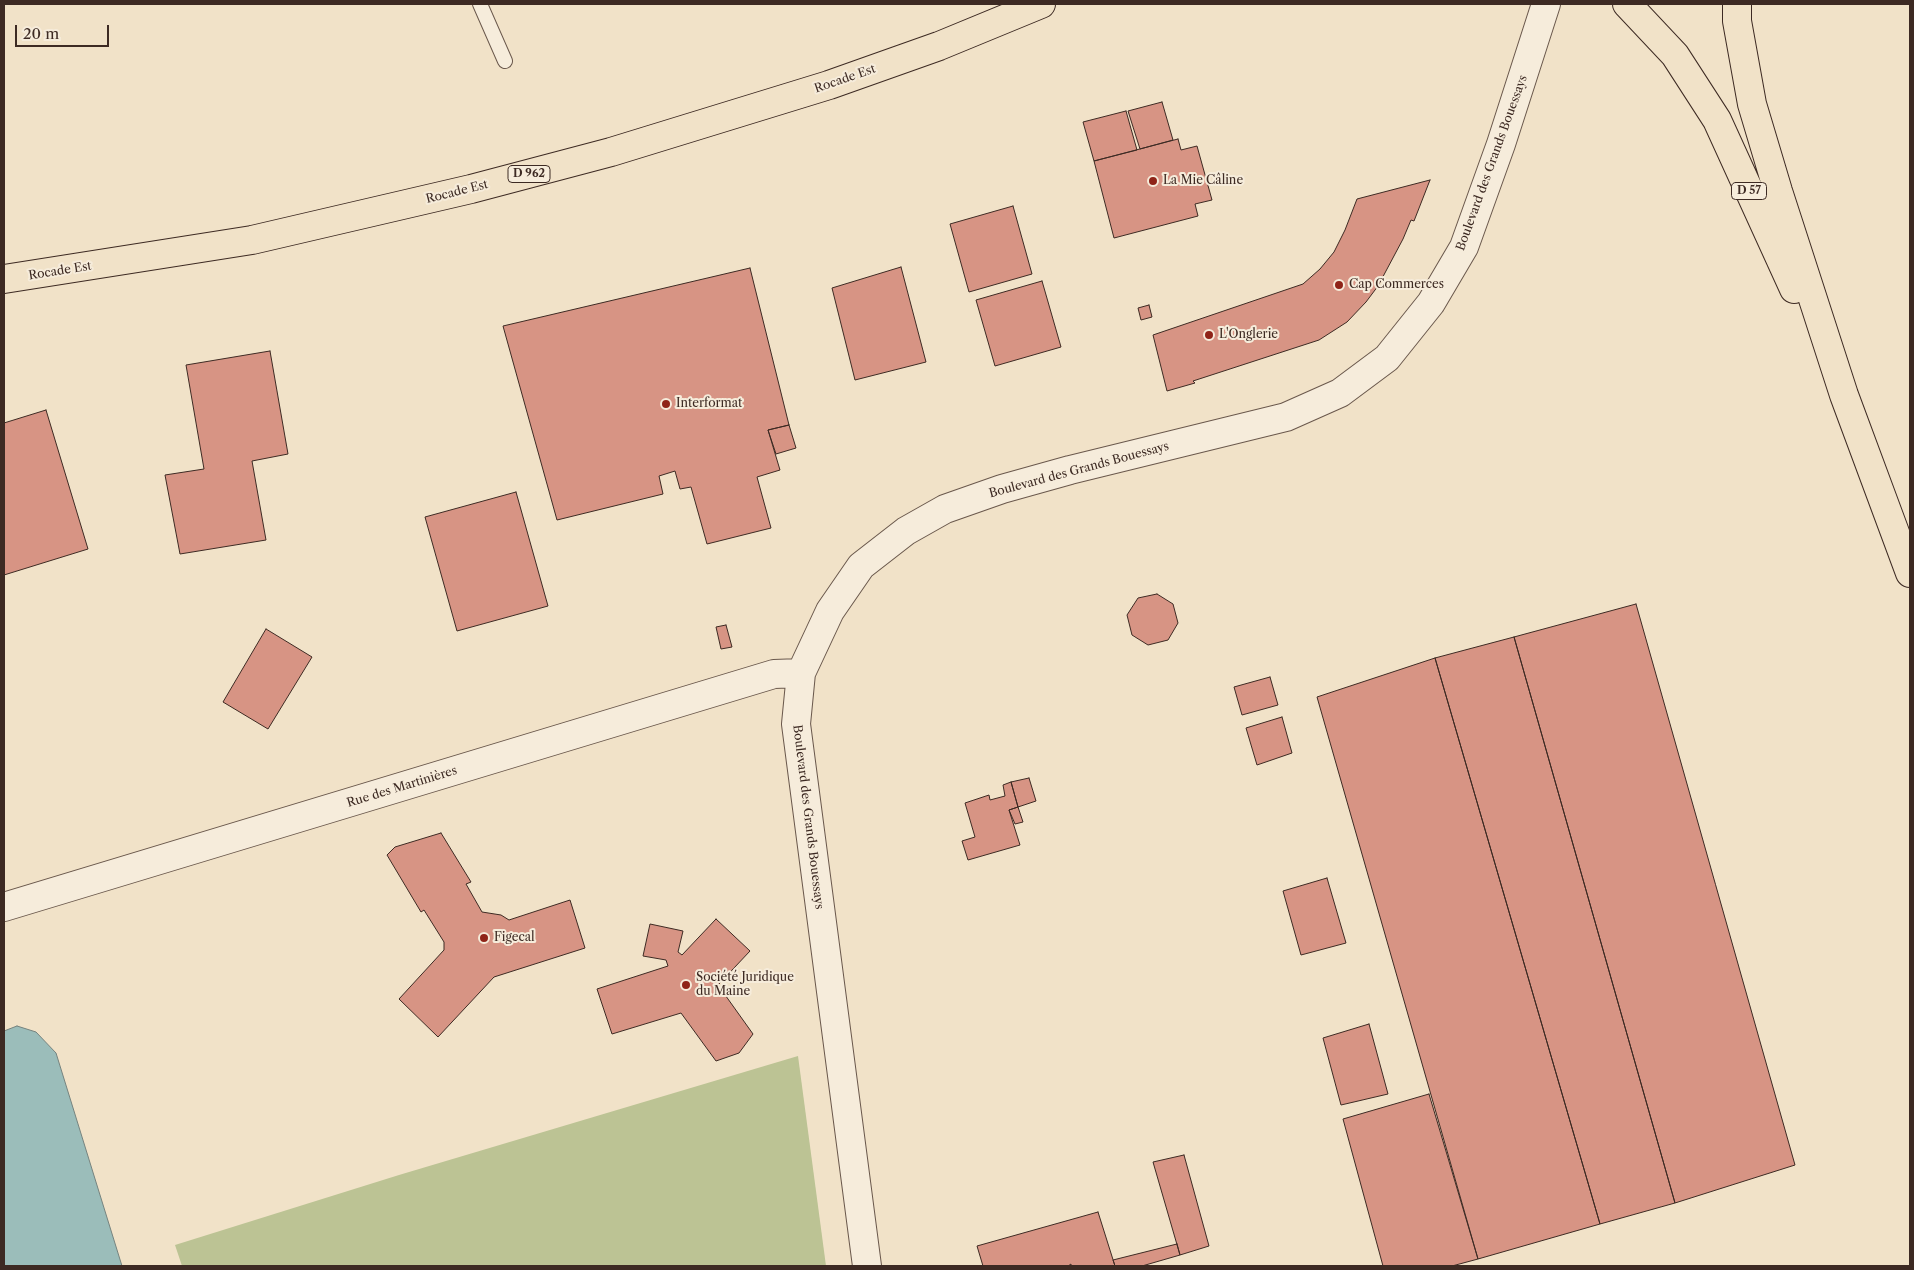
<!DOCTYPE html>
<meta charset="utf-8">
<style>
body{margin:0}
#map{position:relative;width:1914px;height:1270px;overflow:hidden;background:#f1e2c8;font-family:"Libre Caslon Text",serif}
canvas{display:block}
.frame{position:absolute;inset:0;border:5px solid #3d2a23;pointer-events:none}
.scale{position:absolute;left:15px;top:25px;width:94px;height:22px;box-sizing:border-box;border:2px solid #3d2a23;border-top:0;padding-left:6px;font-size:15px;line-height:18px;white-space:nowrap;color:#3d2a23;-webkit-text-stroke:4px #f6ecdb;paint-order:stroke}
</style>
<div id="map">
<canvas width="1914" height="1270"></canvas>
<div class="frame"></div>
<div class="scale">20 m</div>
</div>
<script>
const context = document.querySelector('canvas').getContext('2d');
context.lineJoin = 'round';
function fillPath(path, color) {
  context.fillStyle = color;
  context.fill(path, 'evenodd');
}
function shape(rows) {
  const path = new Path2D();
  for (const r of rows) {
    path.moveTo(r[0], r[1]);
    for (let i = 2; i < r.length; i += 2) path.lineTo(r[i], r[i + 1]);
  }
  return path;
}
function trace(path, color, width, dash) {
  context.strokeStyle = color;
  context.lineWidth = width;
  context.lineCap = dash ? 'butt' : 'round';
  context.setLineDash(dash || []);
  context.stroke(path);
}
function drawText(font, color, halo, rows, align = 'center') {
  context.font = font + ' "Libre Caslon Text",serif';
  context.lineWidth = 4;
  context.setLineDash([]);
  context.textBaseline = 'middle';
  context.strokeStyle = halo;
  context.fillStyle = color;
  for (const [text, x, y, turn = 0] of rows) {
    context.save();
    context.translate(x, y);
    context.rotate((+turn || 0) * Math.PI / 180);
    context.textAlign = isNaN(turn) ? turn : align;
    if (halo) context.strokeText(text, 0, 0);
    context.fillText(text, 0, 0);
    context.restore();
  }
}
fillPath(shape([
 [798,1056,826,1266,182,1266,175,1245,399,1175]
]), '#bcc394');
const water = shape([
 [17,1026,36,1032,56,1053,122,1266,4,1266,4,1031,17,1026]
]);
fillPath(water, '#9bbdba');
trace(water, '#75827e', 1);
const building = shape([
 [1162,102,1173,140,1140,149,1128,111,1162,102],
 [1126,111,1137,150,1094,161,1083,122,1126,111],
 [1178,139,1181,150,1197,146,1212,200,1195,204,1198,216,1114,238,1094,161,1178,139],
 [1430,180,1414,221,1411,220,1403,239,1378,286,1366,302,1347,322,1319,340,1193,381,1195,383,1167,391,1153,335,1303,284,1320,269,1334,252,1345,230,1357,199,1430,180],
 [1013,206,1032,274,969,292,950,224,1013,206],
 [901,267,926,362,855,380,832,288,901,267],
 [750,268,789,425,768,430,780,470,757,477,771,528,707,544,691,487,680,489,675,471,659,476,663,494,557,520,503,326,750,268],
 [1042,281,1061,347,995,366,976,300,1042,281],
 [1149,305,1152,317,1141,320,1138,308,1149,305],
 [270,351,288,454,252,461,266,540,180,554,165,475,204,469,186,365,270,351],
 [46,410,88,549,4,575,4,423,46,410],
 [789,425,796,448,776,454,768,430,789,425],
 [516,492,548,606,457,631,425,517,516,492],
 [1157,594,1173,604,1178,623,1168,640,1148,645,1132,635,1127,615,1138,598,1157,594],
 [1636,604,1795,1165,1675,1203,1514,637,1636,604],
 [726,625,732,647,721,649,716,627,726,625],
 [266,629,312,657,268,729,223,702,266,629],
 [1514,637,1675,1203,1600,1224,1435,658,1514,637],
 [1435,658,1600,1224,1478,1259,1317,697,1435,658],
 [1270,677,1278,705,1242,715,1234,687,1270,677],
 [1282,717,1292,753,1257,765,1246,728,1282,717],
 [1029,778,1036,801,1018,807,1011,782,1029,778],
 [1011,782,1018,807,1009,810,1020,845,968,860,962,841,975,837,965,803,989,795,990,800,1005,796,1003,785,1011,782],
 [1018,807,1023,822,1015,824,1009,810,1018,807],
 [441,833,471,882,466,884,482,912,501,915,509,920,570,900,585,948,494,977,438,1037,399,999,444,950,444,942,424,910,421,912,387,855,395,847,441,833],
 [1327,878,1346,943,1301,955,1283,891,1327,878],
 [716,919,750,951,718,985,753,1034,739,1053,716,1061,681,1013,612,1034,597,989,668,966,666,960,643,956,650,924,683,931,678,952,682,955,716,919],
 [1369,1024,1388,1094,1341,1105,1323,1038,1369,1024],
 [1429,1094,1478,1259,1452,1266,1383,1266,1343,1119,1429,1094],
 [1184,1155,1209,1246,1180,1255,1153,1162,1184,1155],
 [1098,1212,1115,1266,1071,1266,1071,1264,1068,1266,983,1266,977,1246,1098,1212],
 [1177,1244,1180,1255,1142,1266,1115,1266,1113,1260,1177,1244]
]);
fillPath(building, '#d79484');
trace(building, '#3d2a23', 1);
const lane = shape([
 [480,4,505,61]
]);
const street = shape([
 [4,907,774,674,801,673],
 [867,1266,796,724,801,673,830,611,861,566,906,531,945,509,1002,489,1070,470,1286,417,1340,393,1387,358,1431,303,1464,247,1501,144,1546,4]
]);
const primary = shape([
 [1627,4,1675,55,1717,120,1794,289],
 [1737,4,1737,21,1752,104,1778,191,1844,395,1910,573],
 [4,279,252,240,471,189,611,152,829,85,939,46,1041,4]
]);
trace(lane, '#6a584c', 16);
trace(street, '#6a584c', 30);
trace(primary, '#3d2a23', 30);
trace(lane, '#f6ecdb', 14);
trace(street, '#f6ecdb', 28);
trace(primary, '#f1e2c8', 28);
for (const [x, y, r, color] of [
 [1153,181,5,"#8f2418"],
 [1339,285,5,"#8f2418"],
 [1209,335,5,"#8f2418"],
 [666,404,5,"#8f2418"],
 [484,938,5,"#8f2418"],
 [686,985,5,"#8f2418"]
]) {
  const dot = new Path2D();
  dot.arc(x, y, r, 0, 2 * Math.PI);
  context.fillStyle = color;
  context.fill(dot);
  trace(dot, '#f6ecdb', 2);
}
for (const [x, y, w] of [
 [529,174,42],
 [1749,191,35]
]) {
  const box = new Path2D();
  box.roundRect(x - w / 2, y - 8.5, w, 17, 4);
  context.fillStyle = '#f6ecdb';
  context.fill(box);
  trace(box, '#3d2a23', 1);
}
drawText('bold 11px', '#3d2a23', null, [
 ["D 962",529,174],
 ["D 57",1749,191]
]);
drawText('12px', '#3d2a23', '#f6ecdb', [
 ["Rocade Est",845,79,-19],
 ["Boulevard des Grands Bouessays",1492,163,-70],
 ["Rocade Est",457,192,-14],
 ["Rocade Est",60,271,-9],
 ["Boulevard des Grands Bouessays",1079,470,-15],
 ["Rue des Martinières",402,787,-17],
 ["Boulevard des Grands Bouessays",808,817,83]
]);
drawText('12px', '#3d2a23', '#f6ecdb', [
 ["La Mie Câline",1163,181],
 ["Cap Commerces",1349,285],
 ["L'Onglerie",1219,335],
 ["Interformat",676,404],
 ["Figecal",494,938],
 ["Société Juridique",696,978],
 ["du Maine",696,992]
], 'left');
</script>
